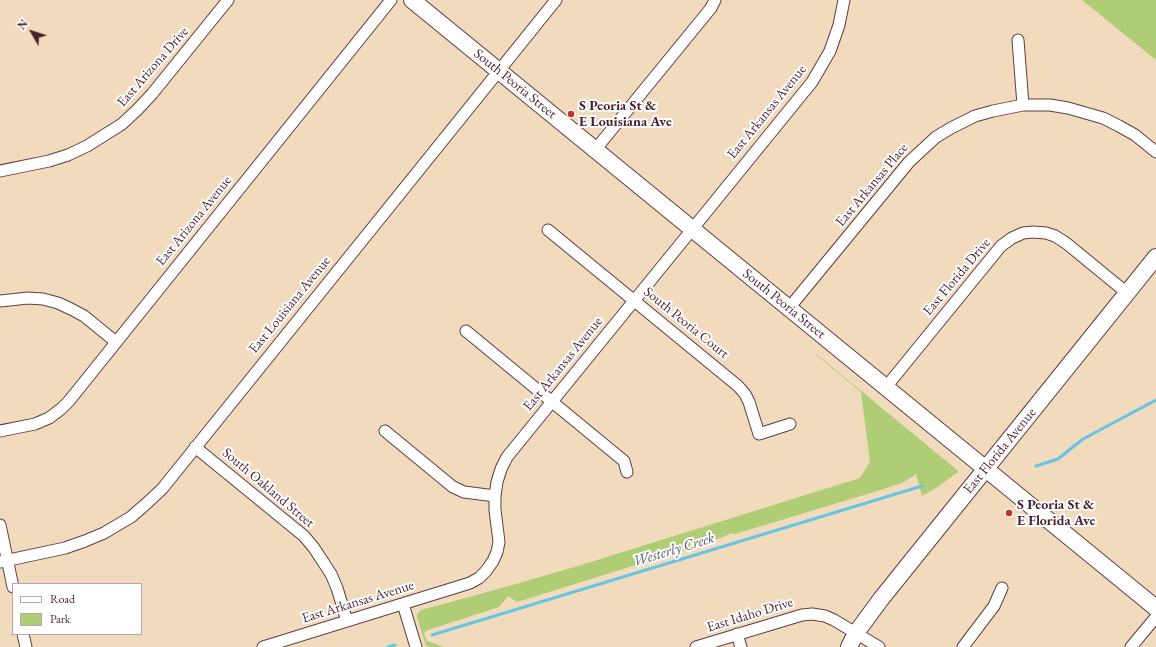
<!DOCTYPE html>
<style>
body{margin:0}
#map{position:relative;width:1156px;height:647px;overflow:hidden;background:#f1dbbc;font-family:"EB Garamond",serif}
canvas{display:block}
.legend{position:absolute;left:12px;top:583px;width:130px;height:52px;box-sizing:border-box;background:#fff;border:1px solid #b7a5aa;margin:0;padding:5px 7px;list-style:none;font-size:12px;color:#4a1f2b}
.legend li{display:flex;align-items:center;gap:8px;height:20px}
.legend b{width:20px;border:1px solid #b7a5aa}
.north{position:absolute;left:12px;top:12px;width:40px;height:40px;-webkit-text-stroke:3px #fff;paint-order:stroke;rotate:309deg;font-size:11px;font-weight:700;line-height:16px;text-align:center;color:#4a1f2b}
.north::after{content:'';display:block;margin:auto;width:14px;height:18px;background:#4a1f2b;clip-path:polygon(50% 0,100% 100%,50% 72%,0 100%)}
</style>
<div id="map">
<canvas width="1156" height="647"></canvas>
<ul class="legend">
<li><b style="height:5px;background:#fff"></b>Road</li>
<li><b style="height:11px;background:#aecd74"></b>Park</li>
</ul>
<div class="north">N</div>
</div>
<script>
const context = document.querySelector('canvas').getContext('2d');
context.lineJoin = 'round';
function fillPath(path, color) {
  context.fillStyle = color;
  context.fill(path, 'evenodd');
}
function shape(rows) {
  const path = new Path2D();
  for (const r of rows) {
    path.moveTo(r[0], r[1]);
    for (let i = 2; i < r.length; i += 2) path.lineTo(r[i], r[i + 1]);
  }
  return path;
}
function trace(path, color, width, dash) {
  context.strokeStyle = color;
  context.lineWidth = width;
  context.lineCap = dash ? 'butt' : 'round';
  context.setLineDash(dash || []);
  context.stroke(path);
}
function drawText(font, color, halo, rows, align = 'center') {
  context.font = font + ' "EB Garamond",serif';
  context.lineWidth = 4;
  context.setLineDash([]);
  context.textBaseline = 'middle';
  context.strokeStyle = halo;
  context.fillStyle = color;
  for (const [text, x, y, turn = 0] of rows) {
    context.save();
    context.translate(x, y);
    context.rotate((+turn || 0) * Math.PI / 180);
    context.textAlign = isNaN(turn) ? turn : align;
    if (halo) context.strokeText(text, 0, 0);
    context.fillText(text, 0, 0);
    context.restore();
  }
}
fillPath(shape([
 [1082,0,1156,0,1156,60],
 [815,353,957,470,958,472,936,488,922,496,916,474,904,482,887,488,735,534,732,533,713,541,517,602,508,596,499,607,428,630,424,633,427,641,444,647,431,647,426,646,417,617,417,614,421,610,502,588,578,566,860,478,870,462,861,392,815,354]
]), '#aecd74');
trace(shape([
 [1036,466,1058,459,1083,439,1156,400],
 [432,635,922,486],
 [388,647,395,645]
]), '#66c5e4', 3);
const street = shape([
 [1018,40,1023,105],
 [595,150,711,8,715,0],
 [0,171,49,161,68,155,87,146,122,124,137,110,152,94,228,0],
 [548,230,738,386,745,394,749,402,759,434,790,424],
 [0,301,28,298,43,299,58,303,71,309,84,316,116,342],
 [789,308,909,162,936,137,951,128,975,116,993,111,1023,105,1050,105,1068,108,1103,118,1119,126,1135,135,1156,152],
 [466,331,624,461,627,472],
 [886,387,1001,246,1012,238,1023,233,1033,232,1046,233,1055,236,1066,243,1127,293],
 [0,431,35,424,49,418,61,409,69,401,391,0],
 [385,431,453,487,464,492,495,496],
 [195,447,304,536,314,548,331,574,337,588,347,621],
 [0,525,13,587],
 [0,562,65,548,85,541,104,533,131,517,147,503,162,489,556,0],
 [403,604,416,647],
 [23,634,26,647],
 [737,634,741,647],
 [263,647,470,583,479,578,486,571,493,561,497,552,499,542,495,510,495,496,497,482,501,469,507,457,812,82,830,51,839,25,844,0],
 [696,647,802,615,812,614,825,616,834,620,879,647],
 [963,647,994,606,1002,588],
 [1131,647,1156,617]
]);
const secondary = shape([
 [412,0,1156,608],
 [849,647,856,633,881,599,1156,257]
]);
trace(street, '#633b41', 13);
trace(secondary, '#633b41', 18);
trace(street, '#fff', 11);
trace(secondary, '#fff', 16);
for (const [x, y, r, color] of [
 [571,114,4,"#c8321e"],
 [1009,513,4,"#c8321e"]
]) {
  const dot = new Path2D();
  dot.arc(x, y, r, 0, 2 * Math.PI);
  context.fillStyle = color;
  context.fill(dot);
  trace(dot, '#fff', 1.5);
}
drawText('14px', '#4a1f2b', '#fff', [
 ["East Arizona Drive",153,67,-49],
 ["South Peoria Street",515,84,39],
 ["East Arkansas Avenue",767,112,-51],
 ["East Arkansas Place",872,185,-50],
 ["East Arizona Avenue",194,221,-51],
 ["East Florida Drive",957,277,-50],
 ["South Peoria Street",784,304,39],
 ["East Louisiana Avenue",290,305,-51],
 ["South Peoria Court",686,323,39],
 ["East Arkansas Avenue",563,364,-51],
 ["East Florida Avenue",1000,451,-51],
 ["South Oakland Street",268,488,40],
 ["East Arkansas Avenue",358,602,-17],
 ["East Idaho Drive",750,615,-17]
]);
drawText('bold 14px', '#4a1f2b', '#fff', [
 ["S Peoria St &",579,106],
 ["E Louisiana Ave",579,122],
 ["S Peoria St &",1017,505],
 ["E Florida Ave",1017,521]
], 'left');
drawText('italic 15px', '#54596c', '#fff', [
 ["Westerly Creek",674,550,-17]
]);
</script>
